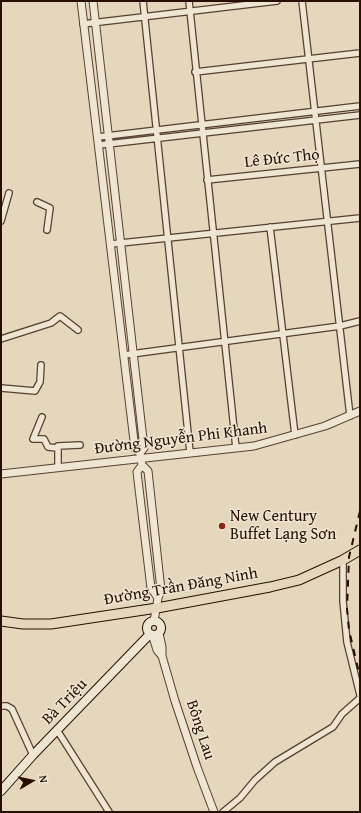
<!DOCTYPE html>
<meta charset="utf-8">
<style>
body{margin:0}
#map{position:relative;width:361px;height:813px;overflow:hidden;background:#e5d7bb;font-family:"Gentium Book Plus",serif}
canvas{display:block}
.frame{position:absolute;inset:0;border:2px solid #280e01;pointer-events:none}
.north{position:absolute;left:12px;top:761px;width:40px;height:40px;-webkit-text-stroke:3px #eee5d3;paint-order:stroke;rotate:81deg;font-size:11px;font-weight:700;line-height:16px;text-align:center;color:#280e01}
.north::after{content:'';display:block;margin:auto;width:14px;height:18px;background:#280e01;clip-path:polygon(50% 0,100% 100%,50% 72%,0 100%)}
</style>
<div id="map">
<canvas width="361" height="813"></canvas>
<div class="frame"></div>
<div class="north">N</div>
</div>
<script>
const context = document.querySelector('canvas').getContext('2d');
context.lineJoin = 'round';
function shape(rows) {
  const path = new Path2D();
  for (const r of rows) {
    if (r.length === 3) {
      path.moveTo(r[0] + r[2], r[1]);
      path.arc(r[0], r[1], r[2], 0, 2 * Math.PI);
      continue;
    }
    path.moveTo(r[0], r[1]);
    for (let i = 2; i < r.length; i += 2) path.lineTo(r[i], r[i + 1]);
  }
  return path;
}
function trace(path, color, width, dash) {
  context.strokeStyle = color;
  context.lineWidth = width;
  context.lineCap = dash ? 'butt' : 'round';
  context.setLineDash(dash || []);
  context.stroke(path);
}
function drawText(font, color, halo, rows, align = 'center') {
  context.font = font + ' "Gentium Book Plus",serif';
  context.lineWidth = 3;
  context.setLineDash([]);
  context.textBaseline = 'middle';
  context.strokeStyle = halo;
  context.fillStyle = color;
  for (const [text, x, y, turn = 0] of rows) {
    context.save();
    context.translate(x, y);
    context.rotate((+turn || 0) * Math.PI / 180);
    context.textAlign = isNaN(turn) ? turn : align;
    if (halo) context.strokeText(text, 0, 0);
    context.fillText(text, 0, 0);
    context.restore();
  }
}
const minor = shape([
 [143,1,190,452],
 [189,1,236,448],
 [302,1,350,416],
 [83,24,277,1],
 [195,72,360,53],
 [98,137,360,106],
 [99,145,360,115],
 [207,180,360,164],
 [37,202,50,208,47,230],
 [1,221,9,193],
 [270,227,295,435],
 [111,244,360,218],
 [1,339,51,323,60,316,78,330],
 [124,355,340,326,360,321],
 [1,388,35,391,40,382,41,365],
 [42,417,33,439,44,439,48,447,57,448],
 [58,468,58,446,80,445],
 [343,560,343,601,347,642,360,695],
 [1,706,7,706,12,709,33,755],
 [57,730,109,812],
 [223,812,240,798,255,780,275,762,333,727,342,714,360,698]
]);
const tertiary = shape([
 [81,1,135,449,140,453],
 [93,1,144,448,140,453,142,465,148,471,161,590,158,598,154,621],
 [142,465,137,472,143,522,151,588,158,598],
 [1,474,254,446,325,426,360,411],
 [159,633,162,647,162,656,175,701,197,767,214,812],
 [152,634,157,650,162,656]
]);
const secondary = shape([
 [154,628,7],
 [1,791,33,755,150,634]
]);
const primary = shape([
 [1,621,23,624,51,624,157,608,270,587,299,580,343,560,360,550]
]);
trace(minor, '#574030', 8);
trace(tertiary, '#574030', 9);
trace(secondary, '#280e01', 10);
trace(primary, '#280e01', 11);
trace(minor, '#eee5d3', 5.5);
trace(tertiary, '#eee5d3', 7);
trace(secondary, '#eee5d3', 8);
trace(primary, '#e5d7bb', 9);
trace(shape([
 [360,511,349,557,347,609,349,630,360,677]
]), '#280e01', 2, [7, 7]);
for (const [x, y, r, color] of [
 [222,526,4,"#8f2418"]
]) {
  const dot = new Path2D();
  dot.arc(x, y, r, 0, 2 * Math.PI);
  context.fillStyle = color;
  context.fill(dot);
  trace(dot, '#eee5d3', 1.5);
}
drawText('16px', '#280e01', '#eee5d3', [
 ["Lê Đức Thọ",282,159,-6],
 ["Đường Nguyễn Phi Khanh",181,439,-7],
 ["Đường Trần Đăng Ninh",181,587,-10],
 ["Bà Triệu",65,702,-46],
 ["Bông Lau",200,730,72]
]);
drawText('16px', '#280e01', '#eee5d3', [
 ["New Century",230,517],
 ["Buffet Lạng Sơn",230,535]
], 'left');
</script>
